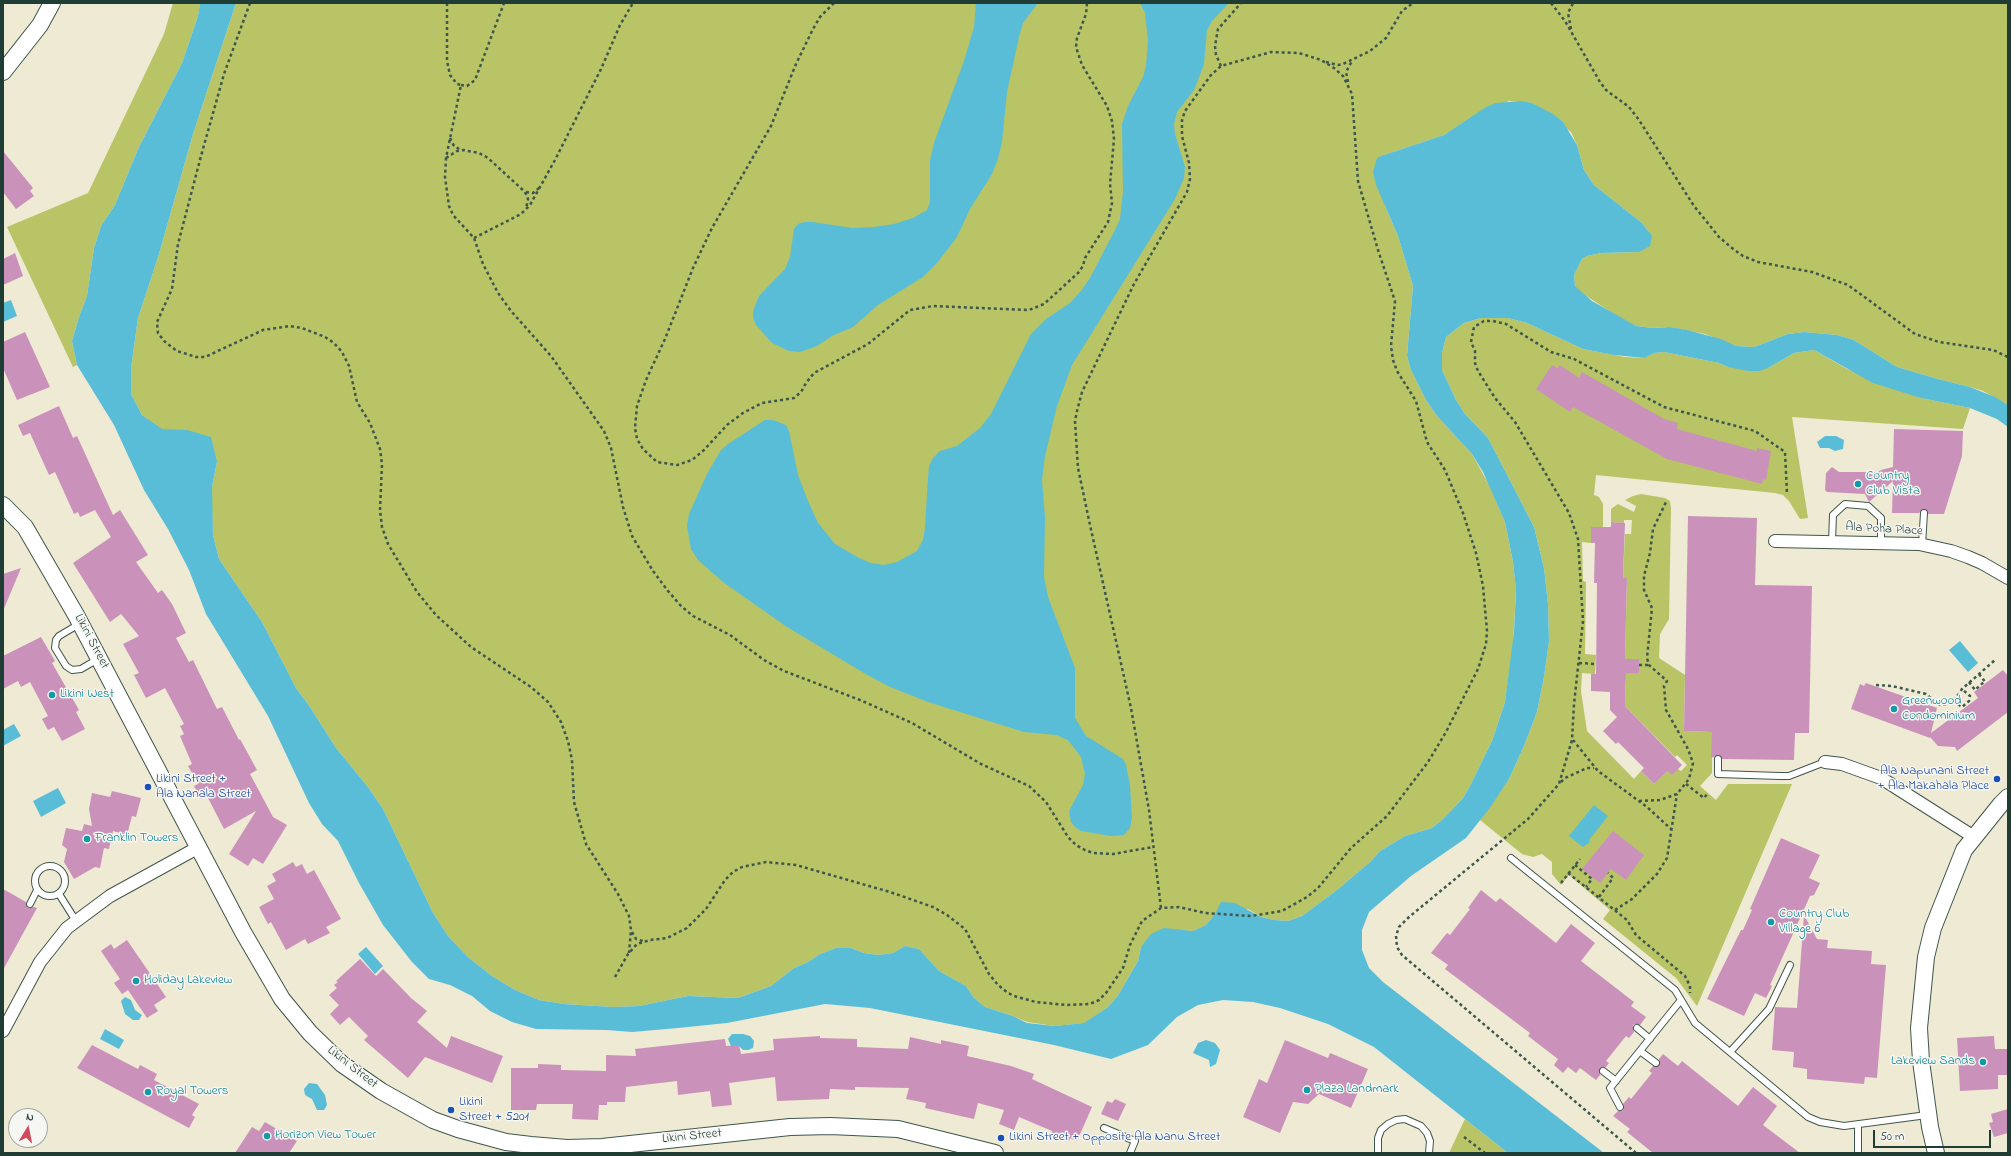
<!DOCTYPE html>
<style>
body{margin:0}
#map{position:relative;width:2011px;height:1156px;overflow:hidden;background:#eeead3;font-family:"Indie Flower",sans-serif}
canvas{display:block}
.frame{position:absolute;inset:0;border:4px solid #1f3d34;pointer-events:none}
.north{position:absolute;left:8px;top:1108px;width:40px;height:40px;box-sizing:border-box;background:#f6f6f2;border:1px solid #a0aca6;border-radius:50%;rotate:10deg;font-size:11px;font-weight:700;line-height:16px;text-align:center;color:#1f3d34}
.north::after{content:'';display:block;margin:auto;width:14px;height:18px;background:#d1495b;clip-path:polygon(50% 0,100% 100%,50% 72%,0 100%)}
.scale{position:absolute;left:1873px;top:1130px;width:118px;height:18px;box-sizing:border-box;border:2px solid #1f3d34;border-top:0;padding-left:5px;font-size:12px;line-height:14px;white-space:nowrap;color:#1f3d34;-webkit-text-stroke:3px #f6f6f2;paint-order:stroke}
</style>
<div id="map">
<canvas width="2011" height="1156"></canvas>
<div class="frame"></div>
<div class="north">N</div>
<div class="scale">50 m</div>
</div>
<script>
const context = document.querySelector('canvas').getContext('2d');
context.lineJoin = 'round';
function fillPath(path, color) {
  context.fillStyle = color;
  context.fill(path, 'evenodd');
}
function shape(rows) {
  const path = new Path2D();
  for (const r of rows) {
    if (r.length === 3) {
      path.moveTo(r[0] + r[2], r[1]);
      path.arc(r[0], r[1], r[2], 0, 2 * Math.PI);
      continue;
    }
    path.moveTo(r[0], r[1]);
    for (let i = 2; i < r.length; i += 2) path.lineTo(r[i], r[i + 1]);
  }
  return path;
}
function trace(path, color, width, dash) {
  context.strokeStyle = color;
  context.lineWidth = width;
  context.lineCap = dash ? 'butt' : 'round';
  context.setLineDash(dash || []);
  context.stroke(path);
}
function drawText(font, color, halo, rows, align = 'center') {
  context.font = font + ' "Indie Flower",sans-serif';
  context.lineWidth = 3;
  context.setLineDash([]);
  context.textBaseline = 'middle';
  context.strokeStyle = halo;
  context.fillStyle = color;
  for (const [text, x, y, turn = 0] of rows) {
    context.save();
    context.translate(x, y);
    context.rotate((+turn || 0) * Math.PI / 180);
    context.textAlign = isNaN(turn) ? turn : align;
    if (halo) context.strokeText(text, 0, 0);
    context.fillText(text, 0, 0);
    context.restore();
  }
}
fillPath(shape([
 [173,3,200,3,198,16,182,63,138,149,115,205,101,226,94,248,87,296,79,317,72,341,77,365,73,367,7,227,88,193,164,34],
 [236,3,2008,3,2008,405,1983,391,1970,387,1938,379,1897,367,1854,340,1837,335,1804,332,1788,334,1754,347,1736,346,1705,334,1670,327,1653,328,1636,326,1621,319,1579,291,1575,286,1574,275,1582,259,1587,256,1601,253,1639,252,1649,232,1642,223,1594,185,1584,170,1577,145,1571,132,1532,103,1509,101,1472,117,1444,135,1384,155,1385,206,1398,236,1413,286,1407,356,1411,370,1426,400,1437,416,1472,454,1490,487,1505,522,1513,562,1516,589,1513,646,1505,702,1492,741,1470,786,1463,798,1443,819,1432,828,1405,836,1380,851,1370,862,1337,890,1302,916,1288,921,1274,920,1261,917,1248,909,1215,914,1206,925,1193,931,1179,930,1141,947,1138,961,1117,997,1108,1007,1085,1023,1055,1026,1027,1022,1013,1016,985,1007,974,998,966,986,939,971,919,949,905,946,893,953,878,955,864,953,851,948,836,948,820,954,808,962,794,968,771,986,738,998,688,996,639,1006,613,1007,564,1004,539,1000,515,990,492,976,469,958,448,936,433,913,383,809,368,787,336,748,310,707,296,688,262,622,219,559,213,535,212,512,212,487,217,462,187,430,162,430,142,415,131,394,131,368,138,318,159,254,193,134],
 [1481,318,1508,318,1527,323,1583,349,1625,357,1645,358,1654,353,1664,352,1719,363,1728,367,1768,368,1794,353,1814,350,1847,369,1921,398,1970,408,1963,429,1792,417,1808,518,1800,519,1789,501,1783,495,1775,493,1596,475,1594,495,1599,497,1603,504,1603,527,1591,527,1591,543,1582,542,1583,581,1586,582,1585,654,1596,655,1595,674,1582,673,1581,691,1587,731,1634,779,1641,771,1654,784,1668,771,1678,769,1681,771,1687,765,1677,755,1675,757,1625,706,1626,673,1639,673,1639,660,1625,659,1627,578,1623,578,1625,534,1631,534,1632,520,1624,520,1624,523,1611,522,1611,509,1618,504,1634,512,1636,506,1625,500,1633,496,1641,494,1665,498,1670,501,1671,508,1669,619,1660,634,1659,658,1685,675,1684,731,1712,732,1712,773,1700,786,1716,800,1728,784,1792,784,1697,1006,1676,978,1603,919,1610,910,1569,875,1561,885,1552,874,1552,862,1542,854,1533,857,1522,854,1480,820,1509,779,1524,746,1537,712,1544,677,1549,641,1548,604,1544,568,1534,527,1488,438,1465,414,1456,400,1442,370,1442,353,1446,337,1464,323],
 [1465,1119,1508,1153,1449,1153]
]), '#b8c466');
fillPath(shape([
 [200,3,236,3,193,134,159,254,138,318,131,368,131,394,142,415,162,429,187,430,211,437,217,462,212,487,213,535,219,559,262,622,296,688,310,707,336,748,368,787,383,809,433,913,448,936,469,958,492,976,515,990,539,1000,564,1004,613,1007,639,1006,688,996,738,998,771,986,794,968,808,962,820,954,836,948,851,948,864,953,878,955,893,953,905,946,919,949,939,971,966,986,974,998,985,1007,1013,1016,1027,1023,1055,1026,1084,1023,1108,1007,1117,997,1138,961,1141,947,1151,934,1164,928,1193,931,1206,925,1215,914,1221,902,1235,903,1261,917,1274,920,1288,921,1302,916,1337,890,1370,862,1380,851,1405,836,1432,828,1443,819,1463,798,1470,786,1492,741,1505,702,1514,632,1516,590,1513,562,1505,522,1483,472,1472,454,1437,416,1426,400,1411,370,1407,356,1413,286,1398,236,1376,185,1373,172,1377,158,1384,155,1444,135,1486,107,1496,103,1521,101,1532,103,1553,114,1563,122,1577,145,1584,170,1594,185,1642,223,1652,236,1650,246,1639,252,1601,253,1587,256,1582,259,1574,275,1575,286,1592,301,1636,326,1653,328,1670,327,1687,330,1721,339,1736,346,1754,347,1788,334,1804,332,1837,335,1854,340,1897,367,1938,379,1970,387,1995,397,2008,405,2008,427,1997,419,1970,408,1921,398,1873,383,1814,350,1794,353,1768,368,1759,371,1748,371,1728,367,1719,363,1664,352,1654,353,1645,358,1614,355,1583,349,1527,323,1508,318,1481,318,1464,323,1446,337,1442,353,1442,370,1456,400,1465,414,1488,438,1534,527,1544,568,1548,604,1549,641,1544,677,1537,712,1524,746,1509,779,1489,809,1466,838,1411,876,1369,912,1362,930,1362,950,1369,968,1383,982,1604,1153,1508,1153,1374,1047,1328,1024,1280,1008,1253,1002,1223,1000,1198,1005,1177,1017,1148,1045,1111,1059,1054,1045,870,1008,825,1004,727,1023,678,1028,632,1032,607,1030,536,1029,512,1022,490,1011,472,996,450,985,429,979,412,962,383,925,359,883,338,841,322,824,309,803,268,716,206,614,189,570,168,529,144,490,114,425,77,365,72,341,79,317,87,296,94,248,101,226,115,205,138,149,182,63,198,16],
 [976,3,1038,3,1023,23,1019,37,1007,92,1002,142,998,159,992,174,970,209,957,237,937,263,923,277,878,305,853,327,832,336,817,346,800,352,789,351,772,343,756,325,753,318,753,311,759,296,785,269,790,257,794,229,798,224,804,222,813,222,852,228,874,227,894,224,913,218,927,210,930,202,930,160,934,143,964,61,974,27],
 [1140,3,1229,3,1212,21,1207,30,1204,64,1198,80,1194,90,1177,112,1174,124,1175,134,1185,167,1184,178,1175,199,1072,365,1057,406,1045,456,1042,480,1045,517,1044,577,1048,597,1075,668,1075,718,1086,736,1123,759,1126,765,1130,785,1132,818,1130,828,1124,835,1111,836,1081,831,1075,827,1071,822,1069,811,1083,785,1085,774,1081,757,1068,740,1056,735,1024,732,928,702,888,686,864,673,787,627,723,582,698,560,691,549,687,526,689,514,707,474,721,450,728,444,765,420,773,420,786,425,789,431,798,475,808,501,818,523,835,544,859,558,871,563,884,565,897,562,917,551,923,540,925,528,928,478,929,466,933,458,940,451,957,446,980,428,991,414,1031,334,1046,319,1070,303,1081,291,1090,278,1116,228,1120,219,1123,192,1122,124,1128,106,1143,77,1146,66,1148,41,1145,13],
 [11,300,17,316,3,322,3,303],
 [1825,436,1836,436,1844,440,1843,449,1835,451,1829,448,1820,448,1817,442],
 [1960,641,1978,663,1968,672,1949,650],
 [14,724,21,736,3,746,3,730],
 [58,788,66,803,41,817,33,801],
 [1594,805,1608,816,1589,840,1590,842,1583,847,1569,836],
 [366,947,383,966,375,974,358,954],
 [125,997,131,1000,135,1010,142,1015,139,1020,133,1020,125,1014,121,1001],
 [105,1029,124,1040,119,1049,100,1039],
 [732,1034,743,1034,750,1036,754,1041,753,1048,748,1050,743,1050,739,1046,731,1046,728,1039],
 [1206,1040,1215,1043,1220,1050,1216,1064,1210,1067,1209,1060,1193,1053,1198,1043],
 [309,1083,317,1084,325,1095,327,1105,324,1110,317,1110,312,1099,305,1095,304,1089]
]), '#59bdd8');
fillPath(shape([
 [3,151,33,188,30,191,34,196,16,209,3,192],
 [15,253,23,276,3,285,3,259],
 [25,332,50,387,17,400,3,368,3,342],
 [1552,365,1557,368,1560,365,1579,378,1582,372,1664,419,1678,423,1677,429,1757,451,1757,448,1771,451,1766,480,1763,479,1762,484,1667,459,1573,407,1570,412,1536,389],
 [59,406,73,438,77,436,113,515,120,510,148,555,136,562,158,593,162,590,172,604,186,633,176,638,189,662,193,660,217,709,222,707,239,740,240,739,257,770,250,774,273,817,287,825,263,864,253,858,248,866,229,854,256,811,224,829,207,796,201,799,194,786,198,784,188,766,192,764,180,736,184,734,180,726,184,724,165,688,146,698,134,675,139,673,123,644,139,636,121,614,110,622,73,563,111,537,95,510,80,517,78,512,74,514,55,472,49,475,30,433,23,436,18,425],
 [1894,429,1963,431,1962,456,1944,514,1928,514,1927,510,1924,509,1919,513,1892,513,1893,481,1869,502,1865,494,1827,492,1825,490,1826,473,1832,467,1839,472,1878,472,1881,470,1893,467],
 [1688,516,1757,518,1755,585,1812,586,1809,733,1795,733,1794,760,1722,759,1718,755,1711,758,1712,732,1684,731],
 [1611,522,1625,523,1623,578,1627,578,1625,659,1639,659,1639,673,1626,673,1625,706,1682,765,1672,775,1668,771,1654,784,1641,771,1644,768,1618,742,1616,744,1603,731,1617,717,1610,710,1610,692,1591,691,1591,674,1596,674,1597,583,1594,583,1595,543,1591,543,1591,527,1611,527],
 [21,568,3,611,3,574],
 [41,637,55,661,52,663,79,710,76,712,85,729,62,741,54,727,48,730,42,719,48,716,30,682,21,687,18,681,3,689,3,656],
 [2003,670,2008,676,2008,712,1957,751,1955,747,1938,746,1930,737,1930,738,1851,709,1860,684,1864,686,1866,683,1937,708,1931,733,1978,698,1974,692],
 [112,791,141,798,136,817,132,816,127,835,113,831,109,849,104,848,100,868,95,867,74,879,64,862,67,849,62,845,66,828,82,831,84,824,92,826,89,809,92,793,110,797],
 [1613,831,1644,855,1626,880,1611,869,1600,883,1582,869],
 [1781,838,1820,855,1809,878,1820,883,1814,895,1810,896,1770,985,1772,986,1766,998,1755,993,1744,1016,1707,999,1741,930,1743,930,1752,910,1750,909],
 [293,862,296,867,302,864,307,874,314,870,341,919,326,927,330,933,308,944,305,939,286,950,271,922,268,924,259,907,274,899,267,886,276,881,272,874],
 [3,889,26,902,28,908,34,907,37,908,3,970],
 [1481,890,1496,902,1500,898,1556,943,1571,924,1595,943,1581,961,1634,1002,1631,1006,1646,1017,1640,1025,1636,1024,1633,1025,1634,1032,1629,1038,1626,1036,1606,1061,1609,1063,1606,1067,1600,1068,1600,1075,1596,1080,1580,1068,1576,1073,1568,1067,1563,1073,1554,1065,1558,1059,1528,1036,1530,1033,1445,969,1448,965,1431,953,1447,933,1450,935,1470,909,1468,908],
 [1804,915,1817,939,1828,940,1827,948,1872,951,1871,964,1886,965,1877,1078,1865,1077,1864,1084,1807,1079,1807,1069,1793,1067,1794,1052,1772,1050,1775,1007,1797,1008],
 [127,940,166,997,154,1005,158,1011,147,1018,128,990,122,994,114,983,120,979,101,951,111,944,114,949],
 [360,959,376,976,383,969,411,998,427,1011,417,1022,447,1048,451,1036,503,1056,492,1083,425,1057,408,1078,364,1040,368,1036,349,1017,340,1025,330,1014,339,1005,329,995,337,988,334,985,338,982,336,981],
 [820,1036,820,1038,857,1039,857,1047,908,1049,910,1037,941,1044,941,1040,969,1046,967,1056,1011,1066,1034,1074,1032,1079,1092,1107,1077,1141,1070,1138,1069,1141,1051,1133,1052,1131,1019,1117,1014,1130,999,1124,1004,1110,978,1103,974,1119,925,1108,926,1103,906,1099,909,1088,855,1087,855,1090,830,1089,829,1099,777,1101,775,1077,729,1083,732,1105,712,1107,710,1091,678,1095,677,1081,626,1087,625,1102,607,1102,607,1105,599,1105,598,1120,572,1119,573,1104,537,1104,536,1110,511,1110,511,1068,538,1068,538,1064,561,1065,561,1070,606,1071,606,1055,636,1056,635,1049,725,1039,726,1046,739,1045,741,1054,774,1050,773,1039],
 [1994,1036,1995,1049,2008,1049,2008,1075,1998,1075,1998,1089,1960,1091,1957,1038],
 [1285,1040,1328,1058,1330,1053,1368,1069,1351,1108,1319,1094,1308,1104,1293,1102,1280,1133,1243,1117,1259,1079,1267,1083],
 [92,1045,138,1069,140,1065,157,1074,154,1080,199,1104,192,1115,195,1117,189,1128,77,1068],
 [1663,1054,1678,1066,1682,1061,1738,1106,1753,1087,1777,1106,1763,1125,1800,1153,1653,1153,1627,1132,1630,1129,1613,1116,1618,1111,1624,1110,1623,1104,1629,1097,1631,1099,1652,1073,1649,1071,1653,1066,1659,1066,1659,1059],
 [1115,1099,1126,1104,1118,1121,1101,1114,1107,1101,1112,1103],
 [2008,1109,2008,1133,1994,1137,1989,1123,1993,1122,1991,1114],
 [265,1122,297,1141,289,1153,235,1153,252,1127,259,1131]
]), '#ca92ba');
const service = shape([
 [1832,542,1833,515,1845,504,1868,506,1881,518,1881,543],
 [1922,545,1924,513],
 [81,623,59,636,56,640,55,648,66,666,72,670,81,669,98,659],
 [1718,759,1718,774,1780,776,1789,776,1825,762],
 [1511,858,1675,990,1695,1023,1808,1117,1820,1122,1844,1126,1927,1115],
 [50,881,15],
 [59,894,76,921],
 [30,904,37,890],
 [1637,1028,1650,1039],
 [1640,1051,1656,1063],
 [1730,1052,1769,1009,1790,965],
 [1603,1071,1616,1081],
 [1620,1107,1610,1088,1681,1000],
 [1104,1128,1135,1141,1130,1153],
 [1378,1153,1378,1138,1381,1130,1388,1124,1396,1120,1405,1119,1421,1126,1427,1133,1430,1141,1429,1153],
 [1858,1153,1858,1125]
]);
const minor = shape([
 [1775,541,1919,544,1951,551,1968,557,1982,563,2008,578],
 [1825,762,1842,764,1881,778,1974,837],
 [3,1031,40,962,67,928,110,896,199,847]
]);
const tertiary = shape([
 [3,72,40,25,52,3],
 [3,505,25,527,76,615,243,932,282,999,310,1033,342,1064,381,1091,433,1120,458,1129,506,1142,531,1145,567,1148,602,1147,790,1127,830,1126,898,1129,995,1153],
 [1936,1153,1930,1127,1921,1061,1919,1028,1926,957,1933,928,1964,850,2001,804,2008,797]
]);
trace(service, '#3e574c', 8);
trace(minor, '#3e574c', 14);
trace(tertiary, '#3e574c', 18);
trace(shape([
 [250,3,224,74,201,156,178,244,172,289,157,322,158,333,164,341,177,351,196,357,205,357,263,330,290,326,302,328,325,337,334,343,342,352,349,366,357,402,370,423,380,449,382,464,380,510,382,527,388,544,417,592,436,615,471,647,531,687,548,702,561,722,568,741,572,760,574,802,586,844,618,894,629,916,631,930,629,953],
 [447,3,447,61,450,75,457,84,461,85,446,158,445,177,449,206,453,215,474,238,483,264,498,293,511,311,551,356,604,431,611,448,623,507,632,536,653,571,668,591,681,606,693,616,730,635,764,660,784,671,860,700,912,723,981,764,1029,786,1046,802,1068,837,1076,845,1085,850,1093,853,1113,854,1153,847],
 [834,3,820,17,813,29,796,64,771,126,712,228,693,268,665,339,646,380,637,406,635,428,637,439,643,449,657,462,677,465,692,460,704,450,727,425,743,413,762,403,794,398,801,392,806,383,814,373,868,344,910,310,933,306,1029,310,1044,304,1078,273,1083,266,1085,258,1108,222,1112,203,1110,184,1114,139,1112,121,1107,106,1082,65,1076,47,1077,38,1086,14,1087,3],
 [1551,3,1565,21,1600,82,1606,90,1629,107,1639,120,1694,206,1719,237,1732,248,1743,256,1758,262,1812,272,1848,285,1915,334,1939,342,1993,350,2008,357],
 [1571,29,1568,13,1573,3],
 [1326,62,1338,65,1343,64,1370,51,1386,38,1402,11,1413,3],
 [1221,66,1216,55,1215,46,1218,29,1241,3],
 [1348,82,1346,72,1352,61],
 [461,85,467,86,475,80,504,3],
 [450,138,454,146,461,150],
 [446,158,457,151,463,150,479,153,488,158,525,192,528,199,526,209],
 [526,192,533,193,539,188],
 [474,238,521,214,530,205,555,160,601,69,620,25,633,3],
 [1579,663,1596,664],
 [1639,665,1649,665],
 [1979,674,1986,683],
 [1969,682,1975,690,1985,681],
 [1876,685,1892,686,1926,694,1936,703,1940,705,1949,704,1954,701,1962,689,1995,660],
 [1953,701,1962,707,1969,701,1970,696,1962,689],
 [1573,740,1598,771,1647,807,1671,829],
 [1561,782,1565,778,1587,768,1594,768],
 [1686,784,1704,798,1708,793],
 [1639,801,1660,800,1677,794,1689,779,1693,763,1688,749,1666,710,1664,686,1667,681,1649,665,1647,658,1652,608,1644,590,1644,576,1650,553,1653,529,1667,500],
 [1575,865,1592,879,1586,887],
 [1568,873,1627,920,1636,935,1685,976,1690,986,1690,993],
 [1561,883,1580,859],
 [1599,897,1613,878,1608,873],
 [1615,910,1632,899,1657,874,1667,858,1677,794],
 [632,932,636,939,643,941],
 [615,977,628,954,637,944,650,940,667,938,687,928,706,909,725,880,733,872,742,867,766,862,796,865,890,892,933,907,947,915,965,929,989,974,998,985,1008,993,1017,997,1036,1002,1066,1005,1090,1004,1099,1000,1106,993,1123,968,1130,945,1142,921,1161,908,1179,907,1205,913,1251,916,1282,911,1307,897,1318,888,1351,848,1387,816,1428,762,1446,732,1478,669,1486,644,1487,631,1483,586,1476,553,1463,513,1445,470,1427,442,1416,401,1397,371,1393,360,1391,346,1395,301,1378,250,1358,181,1352,94,1343,76,1334,68,1321,60,1299,53,1271,52,1221,66,1211,75,1185,111,1182,120,1182,136,1189,163,1190,179,1187,192,1134,284,1082,392,1077,411,1075,421,1078,468,1090,525,1131,708,1149,810,1161,908],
 [1464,1137,1485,1153],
 [1636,1153,1402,955,1397,947,1396,936,1399,927,1409,917,1528,819,1559,784,1572,740,1574,704,1583,621,1578,539,1569,513,1515,422,1495,398,1478,371,1475,363,1475,351,1471,342,1474,327,1484,321,1493,321,1506,324,1551,352,1574,359,1664,407,1755,431,1785,452,1787,494]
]), '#3e574c', 2.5, [3, 3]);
trace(service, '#fff', 6);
trace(minor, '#fff', 12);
trace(tertiary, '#fff', 16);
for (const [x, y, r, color] of [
 [1858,484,4,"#0f9aa8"],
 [52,695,4,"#0f9aa8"],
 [1894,709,4,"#0f9aa8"],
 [1997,779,4,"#1a4fb4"],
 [148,787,4,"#1a4fb4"],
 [87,839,4,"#0f9aa8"],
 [1771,922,4,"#0f9aa8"],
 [136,981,4,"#0f9aa8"],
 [1983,1062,4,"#0f9aa8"],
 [1307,1090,4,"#0f9aa8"],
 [148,1092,4,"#0f9aa8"],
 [451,1110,4,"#1a4fb4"],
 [267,1136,4,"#0f9aa8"],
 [1001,1138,4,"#1a4fb4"]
]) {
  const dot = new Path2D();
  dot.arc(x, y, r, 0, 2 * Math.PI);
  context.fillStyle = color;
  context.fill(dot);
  trace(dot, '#f6f6f2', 1.5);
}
drawText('13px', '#0d838f', '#f6f6f2', [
 ["Country",1866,477],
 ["Club Vista",1866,492],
 ["Likini West",60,695],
 ["Greenwood",1902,702],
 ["Condominium",1902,717],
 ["Franklin Towers",95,839],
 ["Country Club",1779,915],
 ["Village 6",1779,930],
 ["Holiday Lakeview",144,981],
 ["Lakeview Sands",1975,1062,"right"],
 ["Plaza Landmark",1315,1090],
 ["Royal Towers",156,1092],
 ["Horizon View Tower",275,1136]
], 'left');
drawText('13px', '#1f3d34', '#f6f6f2', [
 ["Ala Poha Place",1884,530,3],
 ["Likini Street",91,642,62],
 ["Likini Street",352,1068,38],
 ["Likini Street",692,1137,-6]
]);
drawText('13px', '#164399', '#f6f6f2', [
 ["Ala Napunani Street",1989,772,"right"],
 ["+ Ala Makahala Place",1989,787,"right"],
 ["Likini Street +",156,780],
 ["Ala Nanala Street",156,795],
 ["Likini",459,1103],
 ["Street + 5201",459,1118],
 ["Likini Street + Opposite Ala Nanu Street",1009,1138]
], 'left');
</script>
